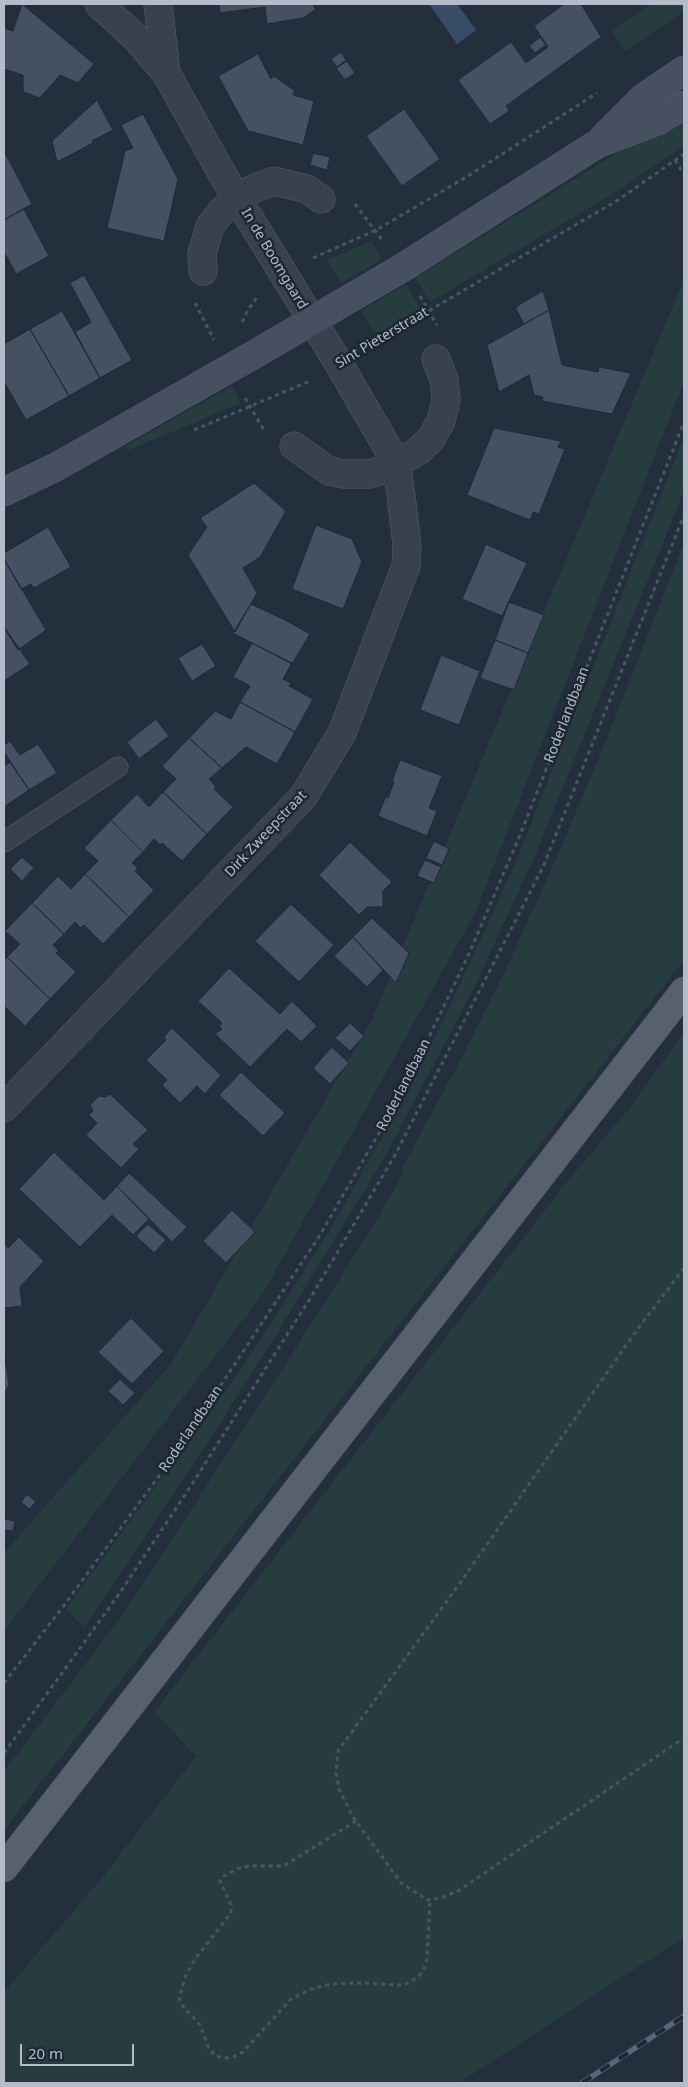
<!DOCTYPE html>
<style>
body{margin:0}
#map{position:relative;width:688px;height:2087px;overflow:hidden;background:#242f3e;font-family:"Noto Sans",sans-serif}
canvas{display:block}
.frame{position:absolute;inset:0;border:5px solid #b4bcc9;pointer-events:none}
.scale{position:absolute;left:20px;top:2044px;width:114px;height:22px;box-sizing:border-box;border:2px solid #b4bcc9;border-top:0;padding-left:6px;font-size:15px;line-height:18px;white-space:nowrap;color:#b4bcc9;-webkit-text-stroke:4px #1d2633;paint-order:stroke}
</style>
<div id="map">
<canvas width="688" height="2087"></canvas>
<div class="frame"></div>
<div class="scale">20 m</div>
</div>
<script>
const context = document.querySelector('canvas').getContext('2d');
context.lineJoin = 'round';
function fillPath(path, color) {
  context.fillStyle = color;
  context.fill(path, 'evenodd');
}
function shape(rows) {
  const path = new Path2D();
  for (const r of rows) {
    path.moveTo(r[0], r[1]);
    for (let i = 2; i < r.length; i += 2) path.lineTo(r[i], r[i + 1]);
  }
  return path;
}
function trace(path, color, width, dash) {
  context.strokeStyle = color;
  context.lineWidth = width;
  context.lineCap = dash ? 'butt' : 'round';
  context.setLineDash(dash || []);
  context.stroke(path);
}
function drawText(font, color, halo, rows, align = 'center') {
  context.font = font + ' "Noto Sans",sans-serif';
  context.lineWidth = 5;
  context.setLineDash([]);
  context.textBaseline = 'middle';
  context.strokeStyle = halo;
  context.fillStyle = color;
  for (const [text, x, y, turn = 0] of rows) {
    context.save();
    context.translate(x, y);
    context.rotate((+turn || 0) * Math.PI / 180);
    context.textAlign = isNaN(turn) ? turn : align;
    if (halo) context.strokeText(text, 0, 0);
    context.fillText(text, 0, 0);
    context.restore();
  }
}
fillPath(shape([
 [651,4,684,4,684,12,626,51,611,31],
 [684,115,684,146,616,192,430,302,415,278,617,153],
 [371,241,382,259,341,283,327,260],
 [684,280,684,381,476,911,262,1295,4,1631,4,1553,171,1364,371,1022],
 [406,284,420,308,375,335,361,311],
 [232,386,241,403,129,450,124,448,125,446],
 [684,438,684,491,536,853,475,986,386,1155,265,1353,191,1468,84,1627,66,1609,242,1368,330,1230,409,1089,445,1017,514,866],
 [684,543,684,960,4,1830,4,1772,126,1610,301,1340,371,1229,402,1176,404,1164,460,1061,508,965,559,852,599,758],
 [684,1032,684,1937,459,2083,4,2083,4,1992,102,1878,196,1756,154,1712,570,1178,629,1109]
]), '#263c3f');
fillPath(shape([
 [429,4,457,4,476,30,457,44]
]), '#394c67');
const building = shape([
 [22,4,94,64,78,83,60,75,40,98,23,92,23,75,4,69,4,28,13,31,22,4],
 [219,4,312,4,316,9,303,18,267,24,265,7,220,13,219,4],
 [564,4,581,4,601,37,506,106,509,111,490,124,458,80,511,42,526,63,548,47,534,26,564,4],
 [540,37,546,45,535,53,529,46,540,37],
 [341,52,346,60,337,67,331,59,341,52],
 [258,54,271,79,274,76,295,91,293,95,314,101,303,145,248,131,218,76,258,54],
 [347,61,355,73,345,80,336,68,347,61],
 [97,100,113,130,92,141,93,143,57,162,52,141,97,100],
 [404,109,440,159,402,186,366,136,404,109],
 [143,114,178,179,164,241,107,228,125,151,133,148,121,125,143,114],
 [4,151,32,204,4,220,4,151],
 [313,153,330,157,327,170,310,165,313,153],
 [24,209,49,256,16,274,4,252,4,220,24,209],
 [84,275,132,360,100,378,75,332,91,322,70,283,84,275],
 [543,291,549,310,524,324,516,309,517,306,543,291],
 [549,310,562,365,598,372,599,367,631,373,612,414,542,401,543,397,534,395,529,375,499,392,487,345,549,310],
 [62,311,100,378,69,396,30,329,62,311],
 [30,329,69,396,26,420,4,382,4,344,30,329],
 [494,428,561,441,558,447,565,449,539,514,533,512,530,520,467,495,494,428],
 [254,483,286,511,260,557,243,568,257,593,235,632,188,555,207,527,200,518,254,483],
 [316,525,352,539,362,562,343,609,292,589,316,525],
 [48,527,71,567,34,588,31,584,21,589,4,559,4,553,48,527],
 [486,544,527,563,502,616,462,599,486,544],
 [4,559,46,630,18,650,4,627,4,559],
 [509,602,544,615,528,653,495,640,509,602],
 [251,604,285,620,310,634,292,664,233,633,251,604],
 [4,627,30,664,4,681,4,627],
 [495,640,528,653,514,690,480,678,495,640],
 [252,643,292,663,283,679,291,683,289,686,313,699,295,732,240,702,250,686,233,677,252,643],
 [202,644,216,666,192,681,178,658,202,644],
 [441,655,480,671,459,725,420,710,441,655],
 [240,702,295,732,277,764,246,747,222,768,189,738,215,711,231,719,240,702],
 [156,719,169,736,139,759,127,742,156,719],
 [189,738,222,768,209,779,216,787,214,789,233,807,207,834,163,792,176,779,162,766,189,738],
 [10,741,20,755,38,744,57,773,29,790,4,752,4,745,10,741],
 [400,760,442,776,429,808,437,811,427,836,378,816,386,796,388,798,394,782,392,781,400,760],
 [10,762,29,790,4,807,4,766,10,762],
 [163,792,207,834,182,861,162,843,160,845,154,839,143,852,111,820,137,794,149,807,163,792],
 [111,820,143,852,132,863,138,869,135,871,154,890,129,917,85,874,98,861,84,848,111,820],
 [434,841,449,849,442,865,426,858,434,841],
 [350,842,392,882,383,891,383,907,367,907,359,915,319,875,350,842],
 [22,857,34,868,22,881,10,869,22,857],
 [425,860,441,867,434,883,417,876,425,860],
 [85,874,129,917,103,944,84,925,81,928,75,922,64,934,32,903,58,876,71,889,85,874],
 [32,903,64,934,53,945,59,951,56,953,76,972,50,999,7,957,20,944,5,931,32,903],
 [291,904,334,945,299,982,255,941,291,904],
 [372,918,409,953,396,983,353,937,372,918],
 [353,937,383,970,367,987,334,956,353,937],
 [7,957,50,999,25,1026,5,1007,4,1009,4,960,7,957],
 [229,968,280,1014,292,1001,317,1026,301,1042,287,1029,250,1067,215,1034,222,1029,219,1027,222,1023,198,1001,229,968],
 [350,1023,364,1036,350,1051,335,1038,350,1023],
 [172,1028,221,1075,205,1094,197,1086,180,1103,162,1085,167,1080,146,1060,166,1040,164,1037,172,1028],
 [332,1047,349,1063,330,1084,313,1068,332,1047],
 [241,1072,285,1113,263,1136,219,1095,241,1072],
 [110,1094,148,1130,133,1144,139,1149,121,1168,86,1135,97,1123,89,1115,93,1111,90,1105,99,1096,106,1097,110,1094],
 [54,1152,104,1200,117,1186,149,1219,133,1235,112,1215,80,1247,19,1189,54,1152],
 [129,1173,187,1227,172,1242,117,1186,129,1173],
 [232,1210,255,1232,226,1263,203,1241,232,1210],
 [148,1224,166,1240,154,1253,136,1236,148,1224],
 [19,1237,44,1261,20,1287,22,1306,4,1308,4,1244,8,1248,19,1237],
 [131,1318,164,1351,132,1384,98,1352,131,1318],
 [4,1353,6,1354,4,1354,9,1384,4,1395,4,1353],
 [120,1379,135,1393,123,1405,108,1391,120,1379],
 [27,1494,36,1502,29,1509,21,1502,27,1494],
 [4,1519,15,1521,13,1531,4,1530,4,1519]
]);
fillPath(building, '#455162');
trace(building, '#1f2835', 1);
const lane = shape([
 [4,842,118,767]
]);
const street = shape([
 [99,4,136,38,166,73,158,4],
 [203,271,202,254,210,226,222,211,237,197,255,188,274,181,307,189,321,199],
 [294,446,329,471,344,474,371,474,397,464,418,451,431,439,441,421,446,400,444,379,436,359],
 [4,1108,303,797,342,733,406,566,407,544,397,464,339,364,224,177,166,73]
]);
const secondary = shape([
 [603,138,643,98,684,70],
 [4,492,56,467,255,354,402,268,597,144,657,121,684,105]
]);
const primary = shape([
 [4,1868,684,991]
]);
trace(lane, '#565f6c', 21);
trace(street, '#565f6c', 29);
trace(secondary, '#565f6c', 29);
trace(primary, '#414a57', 29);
trace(shape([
 [675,160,684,175],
 [355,204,383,241],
 [313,258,376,230,407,212,468,176,597,93],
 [420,296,437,325],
 [195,303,214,340],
 [242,322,248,310,258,296],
 [367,347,618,200,684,154],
 [245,398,265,432],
 [194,430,310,381],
 [684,1268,634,1334,460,1583,338,1751,336,1773,339,1789,353,1817,401,1883,427,1900,441,1898,458,1891,684,1738],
 [4,1683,62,1608,178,1450,320,1235,402,1093,468,956,520,835,684,422],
 [4,1753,117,1597,187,1492,311,1297,395,1155,543,867,684,515],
 [356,1821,287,1864,282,1866,250,1866,239,1868,222,1877,220,1881,231,1905,231,1913,196,1958,186,1975,179,1998,181,2004,200,2025,209,2049,216,2056,224,2058,233,2057,243,2052,291,1999,311,1989,331,1984,363,1983,400,1985,409,1983,419,1976,424,1969,427,1959,430,1899]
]), '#44595c', 3, [4, 4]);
trace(lane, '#38414e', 20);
trace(street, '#38414e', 28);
trace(secondary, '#465061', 28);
trace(primary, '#56606e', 28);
const rail = shape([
 [582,2083,684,2016]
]);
trace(rail, '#5a6575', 5.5);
trace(rail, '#1d2633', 4, [11]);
drawText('14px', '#b4bcc9', '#1d2633', [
 ["In de Boomgaard",274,259,59],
 ["Sint Pieterstraat",382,338,-31],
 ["Roderlandbaan",567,715,-69],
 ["Dirk Zweepstraat",266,834,-47],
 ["Roderlandbaan",404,1085,-63],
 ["Roderlandbaan",191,1429,-56]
]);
</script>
